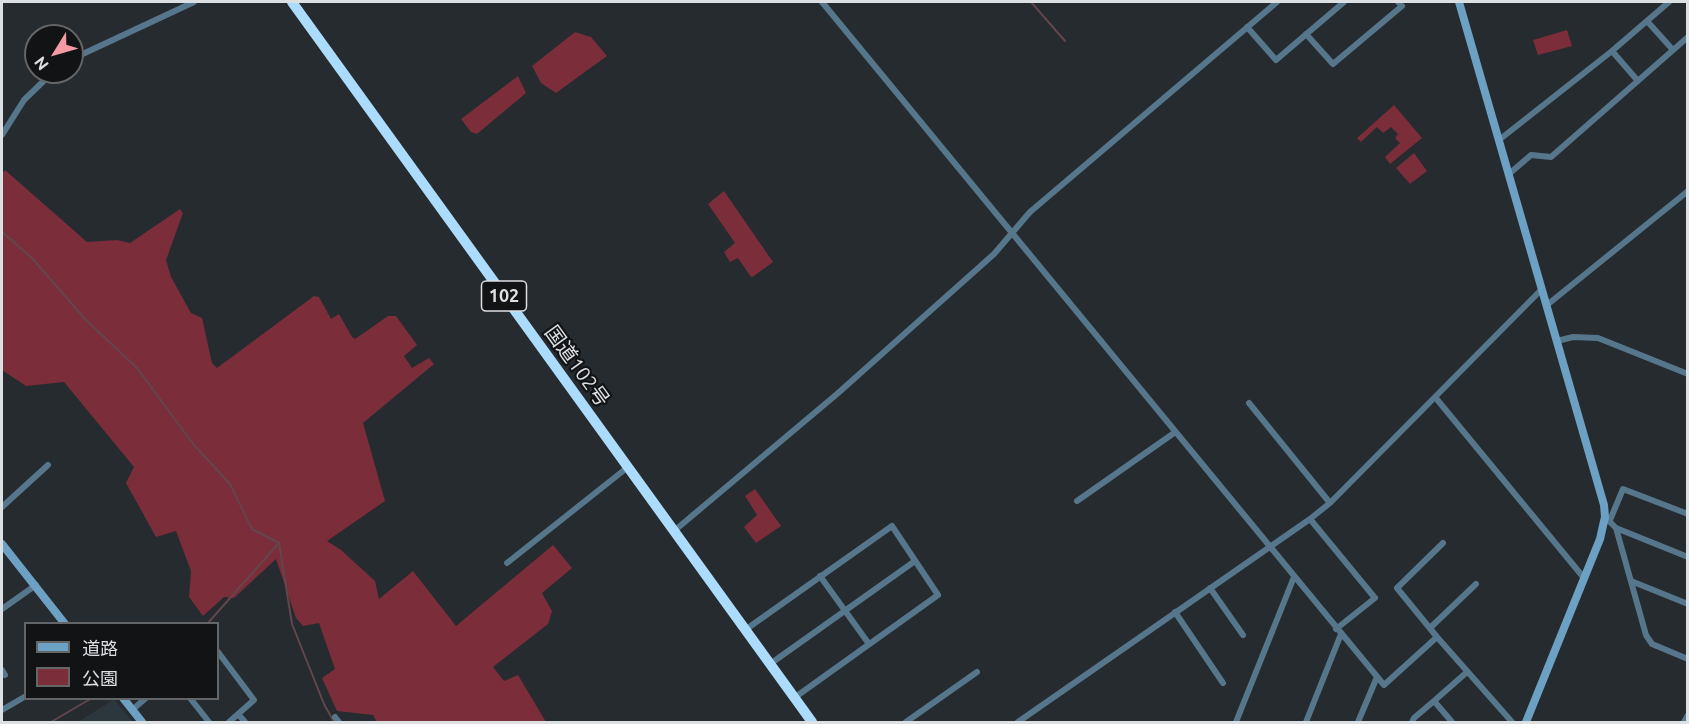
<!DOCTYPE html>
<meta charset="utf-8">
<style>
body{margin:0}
#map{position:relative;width:1689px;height:724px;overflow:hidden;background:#262b2f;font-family:Ubuntu,"Noto Sans JP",sans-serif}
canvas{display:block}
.frame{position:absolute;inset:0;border:3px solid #dde0e3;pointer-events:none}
.legend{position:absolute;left:24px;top:622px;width:195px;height:78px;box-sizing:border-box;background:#111315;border:2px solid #636567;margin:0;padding:8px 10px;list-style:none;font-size:18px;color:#dde0e3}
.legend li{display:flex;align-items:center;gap:12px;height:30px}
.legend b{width:30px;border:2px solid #636567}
.north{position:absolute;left:24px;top:24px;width:60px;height:60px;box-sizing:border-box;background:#111315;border:2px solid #636567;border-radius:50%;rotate:233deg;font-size:16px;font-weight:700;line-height:24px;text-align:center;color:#dde0e3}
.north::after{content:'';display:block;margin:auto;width:21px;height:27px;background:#f49aa4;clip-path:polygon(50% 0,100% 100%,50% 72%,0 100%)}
</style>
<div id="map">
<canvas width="1689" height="724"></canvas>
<div class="frame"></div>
<ul class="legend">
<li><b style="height:8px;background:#6ca1c4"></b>道路</li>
<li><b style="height:16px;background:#7b2d3a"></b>公園</li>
</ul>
<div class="north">N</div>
</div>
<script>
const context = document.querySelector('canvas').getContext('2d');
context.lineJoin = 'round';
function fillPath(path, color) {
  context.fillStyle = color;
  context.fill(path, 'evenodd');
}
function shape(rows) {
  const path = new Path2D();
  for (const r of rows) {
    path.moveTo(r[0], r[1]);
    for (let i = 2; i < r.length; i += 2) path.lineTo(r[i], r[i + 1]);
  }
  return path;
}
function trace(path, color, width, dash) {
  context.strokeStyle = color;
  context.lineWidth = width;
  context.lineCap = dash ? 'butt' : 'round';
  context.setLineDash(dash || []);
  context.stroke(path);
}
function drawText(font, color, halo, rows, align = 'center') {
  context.font = font + ' Ubuntu,"Noto Sans JP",sans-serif';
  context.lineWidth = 4.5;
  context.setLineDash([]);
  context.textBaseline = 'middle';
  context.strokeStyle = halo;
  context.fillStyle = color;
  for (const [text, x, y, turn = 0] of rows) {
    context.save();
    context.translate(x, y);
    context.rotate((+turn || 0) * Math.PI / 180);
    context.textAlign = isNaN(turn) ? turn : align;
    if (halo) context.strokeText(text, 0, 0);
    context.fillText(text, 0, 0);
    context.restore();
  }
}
fillPath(shape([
 [114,699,133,722,78,722]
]), '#2b363d');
fillPath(shape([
 [1567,30,1572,46,1538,55,1533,40],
 [575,32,591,37,607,56,556,93,541,83,532,66],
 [518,76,526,93,477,134,471,132,461,119],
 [1394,105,1422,138,1390,164,1385,157,1400,143,1395,138,1398,134,1391,127,1383,133,1377,127,1361,142,1357,138],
 [1414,153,1427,171,1410,184,1396,168],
 [5,170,87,242,117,240,130,243,180,209,183,213,166,260,171,277,191,313,202,318,212,363,217,368,314,296,319,297,331,319,339,314,352,337,355,339,388,316,396,316,417,345,404,356,412,368,429,358,434,364,363,423,385,501,327,541,341,550,375,581,379,599,413,571,456,626,553,545,572,568,542,593,552,611,548,624,493,667,504,681,518,675,546,722,377,722,373,715,337,711,322,678,335,669,319,623,303,626,296,618,276,559,234,598,224,597,203,616,189,597,191,571,176,531,156,537,126,483,134,467,64,382,26,386,2,370,2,174],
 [724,191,773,262,754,276,751,277,738,258,730,262,724,252,735,243,708,204],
 [755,489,781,526,756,543,744,527,757,515,745,496]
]), '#7b2d3a');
trace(shape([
 [1031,2,1065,41],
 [2,232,31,257,86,320,137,368,194,445,230,484,252,529,279,543,292,624,324,704,334,722],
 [207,624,279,543],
 [51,722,92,698]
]), '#62464c', 2);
trace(shape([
 [822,2,1384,685,1437,637,1512,722],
 [1647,21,1673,50],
 [1247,27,1276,60,1344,2],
 [1306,34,1333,64,1402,6,1398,2],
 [1612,51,1638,81],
 [72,59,194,2],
 [2,135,24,100,53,72],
 [1499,140,1612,51,1669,2],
 [1509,174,1531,155,1551,157,1688,37],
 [1547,305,1688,191],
 [1557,341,1573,337,1598,338,1688,374],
 [1435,397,1584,578],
 [1249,403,1330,503],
 [1077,501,1174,433],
 [2,507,48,465],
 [1605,517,1616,528,1646,635,1652,644,1688,659],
 [1310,519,1375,598,1336,629],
 [1610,520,1623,489,1688,514],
 [1616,528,1688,557],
 [674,531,837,394,994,254,1030,212,1277,2],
 [507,563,628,467],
 [820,576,869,644],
 [1631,581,1688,604],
 [1210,588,1243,635],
 [2,609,36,585],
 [1175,612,1223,683],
 [1430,628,1476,584],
 [745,630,892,526,938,595,794,698],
 [1437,637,1397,588,1443,543],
 [218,652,254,700,229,722],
 [770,664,915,561],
 [2,670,5,675],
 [190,698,209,722],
 [1434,701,1467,672],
 [2,710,26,696],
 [132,710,146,698],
 [238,714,245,722],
 [335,717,339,722],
 [906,722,977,672],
 [1018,722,1310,519,1330,503,1542,289],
 [1236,722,1294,577],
 [1306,722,1341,634],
 [1358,722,1377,677],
 [1412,722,1414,718,1434,701,1452,722],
 [1684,722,1688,715]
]), '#56768c', 6);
trace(shape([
 [1459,2,1604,505,1605,517,1600,539,1526,722],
 [2,544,65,624],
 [123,698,142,722]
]), '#6ca1c4', 8);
trace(shape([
 [292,2,812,722]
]), '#acdcfd', 10);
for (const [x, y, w] of [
 [504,296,45]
]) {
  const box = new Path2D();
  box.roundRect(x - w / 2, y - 15, w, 30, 4.5);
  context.fillStyle = '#111315';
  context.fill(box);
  trace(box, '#dde0e3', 1.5);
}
drawText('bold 18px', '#dde0e3', null, [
 ["102",504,296]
]);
drawText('20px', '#dde0e3', '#111315', [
 ["国道102号",577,366,54]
]);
</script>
